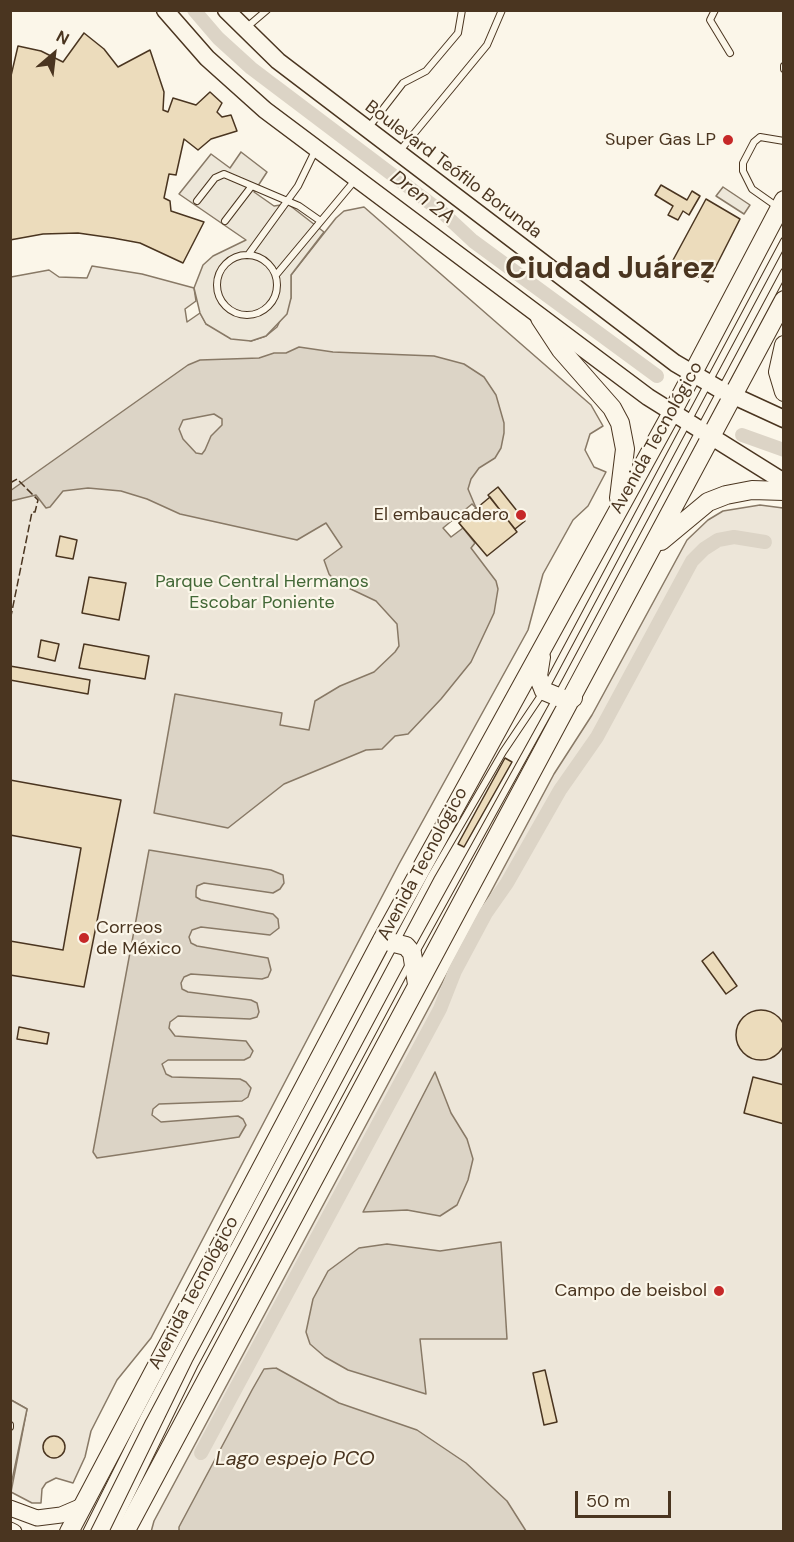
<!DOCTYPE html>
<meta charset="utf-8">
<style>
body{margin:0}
#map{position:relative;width:794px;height:1542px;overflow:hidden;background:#fbf6e9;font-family:"DM Sans",sans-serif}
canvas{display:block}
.frame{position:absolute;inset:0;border:12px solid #4a3520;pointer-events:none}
.north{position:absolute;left:24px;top:24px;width:60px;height:60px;-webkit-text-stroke:4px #fbf6e9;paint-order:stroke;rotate:28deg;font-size:16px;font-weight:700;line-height:24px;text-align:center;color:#4a3520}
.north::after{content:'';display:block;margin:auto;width:21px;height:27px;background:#4a3520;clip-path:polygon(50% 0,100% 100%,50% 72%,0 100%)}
.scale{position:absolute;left:575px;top:1491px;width:96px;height:27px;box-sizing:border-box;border:3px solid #4a3520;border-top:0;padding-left:8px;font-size:18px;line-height:21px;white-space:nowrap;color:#4a3520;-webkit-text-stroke:4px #fbf6e9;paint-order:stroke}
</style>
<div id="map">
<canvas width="794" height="1542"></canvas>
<div class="frame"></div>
<div class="north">N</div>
<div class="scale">50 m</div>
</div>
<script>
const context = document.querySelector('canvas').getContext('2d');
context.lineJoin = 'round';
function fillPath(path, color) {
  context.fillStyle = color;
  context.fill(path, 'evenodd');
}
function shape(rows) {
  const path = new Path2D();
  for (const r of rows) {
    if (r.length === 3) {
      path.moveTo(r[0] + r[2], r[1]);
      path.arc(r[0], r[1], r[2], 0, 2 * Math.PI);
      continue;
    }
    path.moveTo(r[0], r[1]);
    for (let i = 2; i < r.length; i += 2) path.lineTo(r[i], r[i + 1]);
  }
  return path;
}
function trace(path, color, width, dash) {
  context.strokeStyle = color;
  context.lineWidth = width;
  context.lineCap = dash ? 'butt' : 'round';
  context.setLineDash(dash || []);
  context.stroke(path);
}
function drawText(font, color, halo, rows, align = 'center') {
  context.font = font + ' "DM Sans",sans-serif';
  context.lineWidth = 4.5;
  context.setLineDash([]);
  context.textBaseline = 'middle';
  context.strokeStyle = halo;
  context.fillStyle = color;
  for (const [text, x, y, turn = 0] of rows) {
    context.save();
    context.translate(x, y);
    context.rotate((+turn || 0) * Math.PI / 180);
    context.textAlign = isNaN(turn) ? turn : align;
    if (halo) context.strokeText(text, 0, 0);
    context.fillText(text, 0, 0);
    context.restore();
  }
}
const green = shape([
 [364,207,591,405,603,426,590,434,585,450,594,467,606,472,588,506,573,520,543,574,528,630,399,864,151,1338,117,1380,91,1431,85,1457,73,1483,56,1478,46,1483,42,1489,41,1503,32,1503,11,1492,27,1409,11,1400,11,277,49,270,59,277,87,278,92,266,142,274,194,288,196,301,185,309,187,322,200,313,206,324,251,341,266,336,277,327,291,298,291,275,336,218,344,211,364,207],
 [760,505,783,508,783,1531,151,1532,154,1521,554,774,592,715,687,540,708,520,723,511,760,505]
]);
fillPath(green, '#ede6d9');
trace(green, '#887966', 1.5);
const parking = shape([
 [241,152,267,172,254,192,274,206,288,204,324,232,291,275,291,298,287,314,266,336,251,341,231,339,206,324,200,313,194,288,203,265,213,256,246,240,179,194,211,154,230,168,241,152],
 [723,187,750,205,744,214,716,196,723,187],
 [11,1400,27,1409,11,1485,11,1400]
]);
fillPath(parking, '#ede7d9');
trace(parking, '#887966', 1.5);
const water = shape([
 [299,347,333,352,434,356,464,364,484,377,496,395,504,423,504,433,501,448,495,458,479,468,471,479,468,489,476,508,459,523,475,543,471,548,496,581,498,589,494,613,471,662,441,699,408,734,395,736,382,749,366,750,284,784,228,828,154,813,175,694,282,713,280,725,309,730,315,701,340,686,374,672,395,652,399,646,397,624,376,601,336,582,329,574,324,560,342,547,326,523,297,540,180,514,147,499,121,491,88,488,63,491,50,507,46,508,36,495,11,501,10,491,188,365,200,360,259,358,274,353,286,353,299,347],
 [214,414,222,419,222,425,211,436,205,450,202,454,196,453,183,439,179,429,183,420,214,414],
 [149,850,271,870,283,875,284,883,280,889,273,893,204,883,197,886,196,891,196,897,201,900,273,914,278,919,279,928,270,935,201,927,192,930,189,937,191,943,197,946,268,958,271,970,268,977,262,979,191,974,184,977,181,983,182,989,188,992,251,1000,257,1003,259,1012,257,1017,250,1019,178,1016,170,1022,169,1028,175,1036,246,1041,253,1051,250,1057,244,1060,168,1060,162,1064,166,1074,172,1077,240,1079,246,1082,251,1088,248,1097,242,1101,159,1104,153,1109,152,1115,161,1122,238,1116,243,1119,246,1125,239,1137,97,1158,93,1152,149,850],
 [435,1072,451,1113,467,1139,473,1159,468,1180,457,1205,440,1216,407,1210,363,1212,435,1072],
 [501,1242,507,1339,420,1339,426,1394,348,1370,325,1357,310,1344,306,1332,313,1299,328,1271,359,1248,387,1244,440,1251,501,1242],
 [276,1368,339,1403,417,1430,466,1463,507,1501,526,1531,179,1531,179,1527,252,1390,264,1369,276,1368]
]);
fillPath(water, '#dcd4c6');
trace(water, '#887966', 1.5);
const pier = shape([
 [472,504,476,508,459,523,463,528,451,537,443,528,472,504]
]);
fillPath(pier, '#fbf6e9');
trace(pier, '#887966', 1.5);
trace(shape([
 [194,10,218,38,251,68,443,213,473,241,657,376],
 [742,435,784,450],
 [201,1453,440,1009,455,971,486,913,507,883,560,790,597,737,692,561,704,549,718,540,734,537,765,542]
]), '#dcd4c6', 14);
const building = shape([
 [84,33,104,49,118,67,150,50,164,92,163,110,168,112,173,98,196,105,210,92,222,103,217,112,222,117,231,115,237,131,211,139,198,150,184,139,176,175,169,174,164,198,170,201,171,211,204,222,183,263,140,243,113,238,78,233,43,234,10,240,10,80,18,46,41,51,63,62,84,33],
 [661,185,687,200,692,191,700,196,689,215,683,211,678,220,668,215,673,206,655,195,661,185],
 [706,199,740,219,708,282,672,262,706,199],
 [498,487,525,521,515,529,488,495,498,487],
 [490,497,517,532,487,556,459,523,490,497],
 [60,536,77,540,73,559,56,556,60,536],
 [89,577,126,583,119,620,82,613,89,577],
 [41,640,59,644,55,661,38,657,41,640],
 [84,644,149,656,145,679,79,668,84,644],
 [10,666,90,680,88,694,10,680,10,666],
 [505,758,512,762,464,847,458,844,505,758],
 [10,780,121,800,84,987,10,975,10,941,63,950,81,848,10,835,10,780],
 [713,952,737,986,726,994,702,961,713,952],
 [761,1035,25],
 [19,1027,49,1033,47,1044,17,1039,19,1027],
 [753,1077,784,1085,784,1124,744,1113,753,1077],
 [545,1370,557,1422,544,1425,533,1373,545,1370],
 [54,1447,11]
]);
fillPath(building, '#ecdcbc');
trace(building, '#4a3520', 1.5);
const service = shape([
 [715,10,710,20,730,53],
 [247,27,267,10],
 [784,66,784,69],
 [369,127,403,83,426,71,458,33,462,10],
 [398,153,487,45,502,10],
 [197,201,215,178,224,174,299,206,319,220],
 [779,208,752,189,743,171,743,163,754,142,760,137,784,141],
 [225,221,251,187],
 [247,285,30],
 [248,255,298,186,316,149],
 [276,275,356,179],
 [415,954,557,697,784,272],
 [10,1425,10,1427],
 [86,1532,143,1418,431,876,503,752,544,691,784,241],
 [113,1532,195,1364,408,966]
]);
const tertiary = shape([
 [10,1508,37,1518,61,1515,82,1506],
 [10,1530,14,1532]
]);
const secondary = shape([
 [165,10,207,58,265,110,648,397,784,482],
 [226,10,278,61,675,363,721,390,784,419]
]);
const primary = shape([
 [540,318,561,350,612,408,620,423,625,449,619,498],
 [784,345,778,372,784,392],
 [661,541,708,502,726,495,752,490,784,491],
 [541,657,538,676,544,691,563,699,573,698],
 [382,940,406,946,412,953,417,984],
 [69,1532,382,940,675,407,784,200],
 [125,1532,784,300]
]);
trace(service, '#4a3520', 8);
trace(tertiary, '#4a3520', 17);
trace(secondary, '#4a3520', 19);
trace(primary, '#4a3520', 20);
trace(service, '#fbf6e9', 6);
trace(tertiary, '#fbf6e9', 15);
trace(secondary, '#fbf6e9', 16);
trace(primary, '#fbf6e9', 18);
trace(shape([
 [10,483,17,479,38,500,35,512,32,512,10,621]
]), '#4a3520', 1.5, [8, 3]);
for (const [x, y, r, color] of [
 [728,140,6,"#c62828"],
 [521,515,6,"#c62828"],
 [84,938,6,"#c62828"],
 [719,1291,6,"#c62828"]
]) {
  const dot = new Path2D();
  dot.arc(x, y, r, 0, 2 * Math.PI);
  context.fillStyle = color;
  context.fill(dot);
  trace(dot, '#fbf6e9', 2);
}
drawText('18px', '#4a3520', '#fbf6e9', [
 ["Super Gas LP",716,140],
 ["El embaucadero",509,515],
 ["Correos",96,928,"left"],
 ["de México",96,949,"left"],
 ["Campo de beisbol",707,1291]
], 'right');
drawText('18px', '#4a3520', '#fbf6e9', [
 ["Boulevard Teófilo Borunda",453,170,37],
 ["Avenida Tecnológico",657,438,-61],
 ["Avenida Tecnológico",423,864,-62],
 ["Avenida Tecnológico",194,1293,-62]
]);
drawText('18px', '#436837', '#fbf6e9', [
 ["Parque Central Hermanos",262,582],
 ["Escobar Poniente",262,603]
]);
drawText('italic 20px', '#4a3520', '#fbf6e9', [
 ["Dren 2A",422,198,37],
 ["Lago espejo PCO",295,1460]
]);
drawText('bold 30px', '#4a3520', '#fbf6e9', [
 ["Ciudad Juárez",610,270]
]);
</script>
